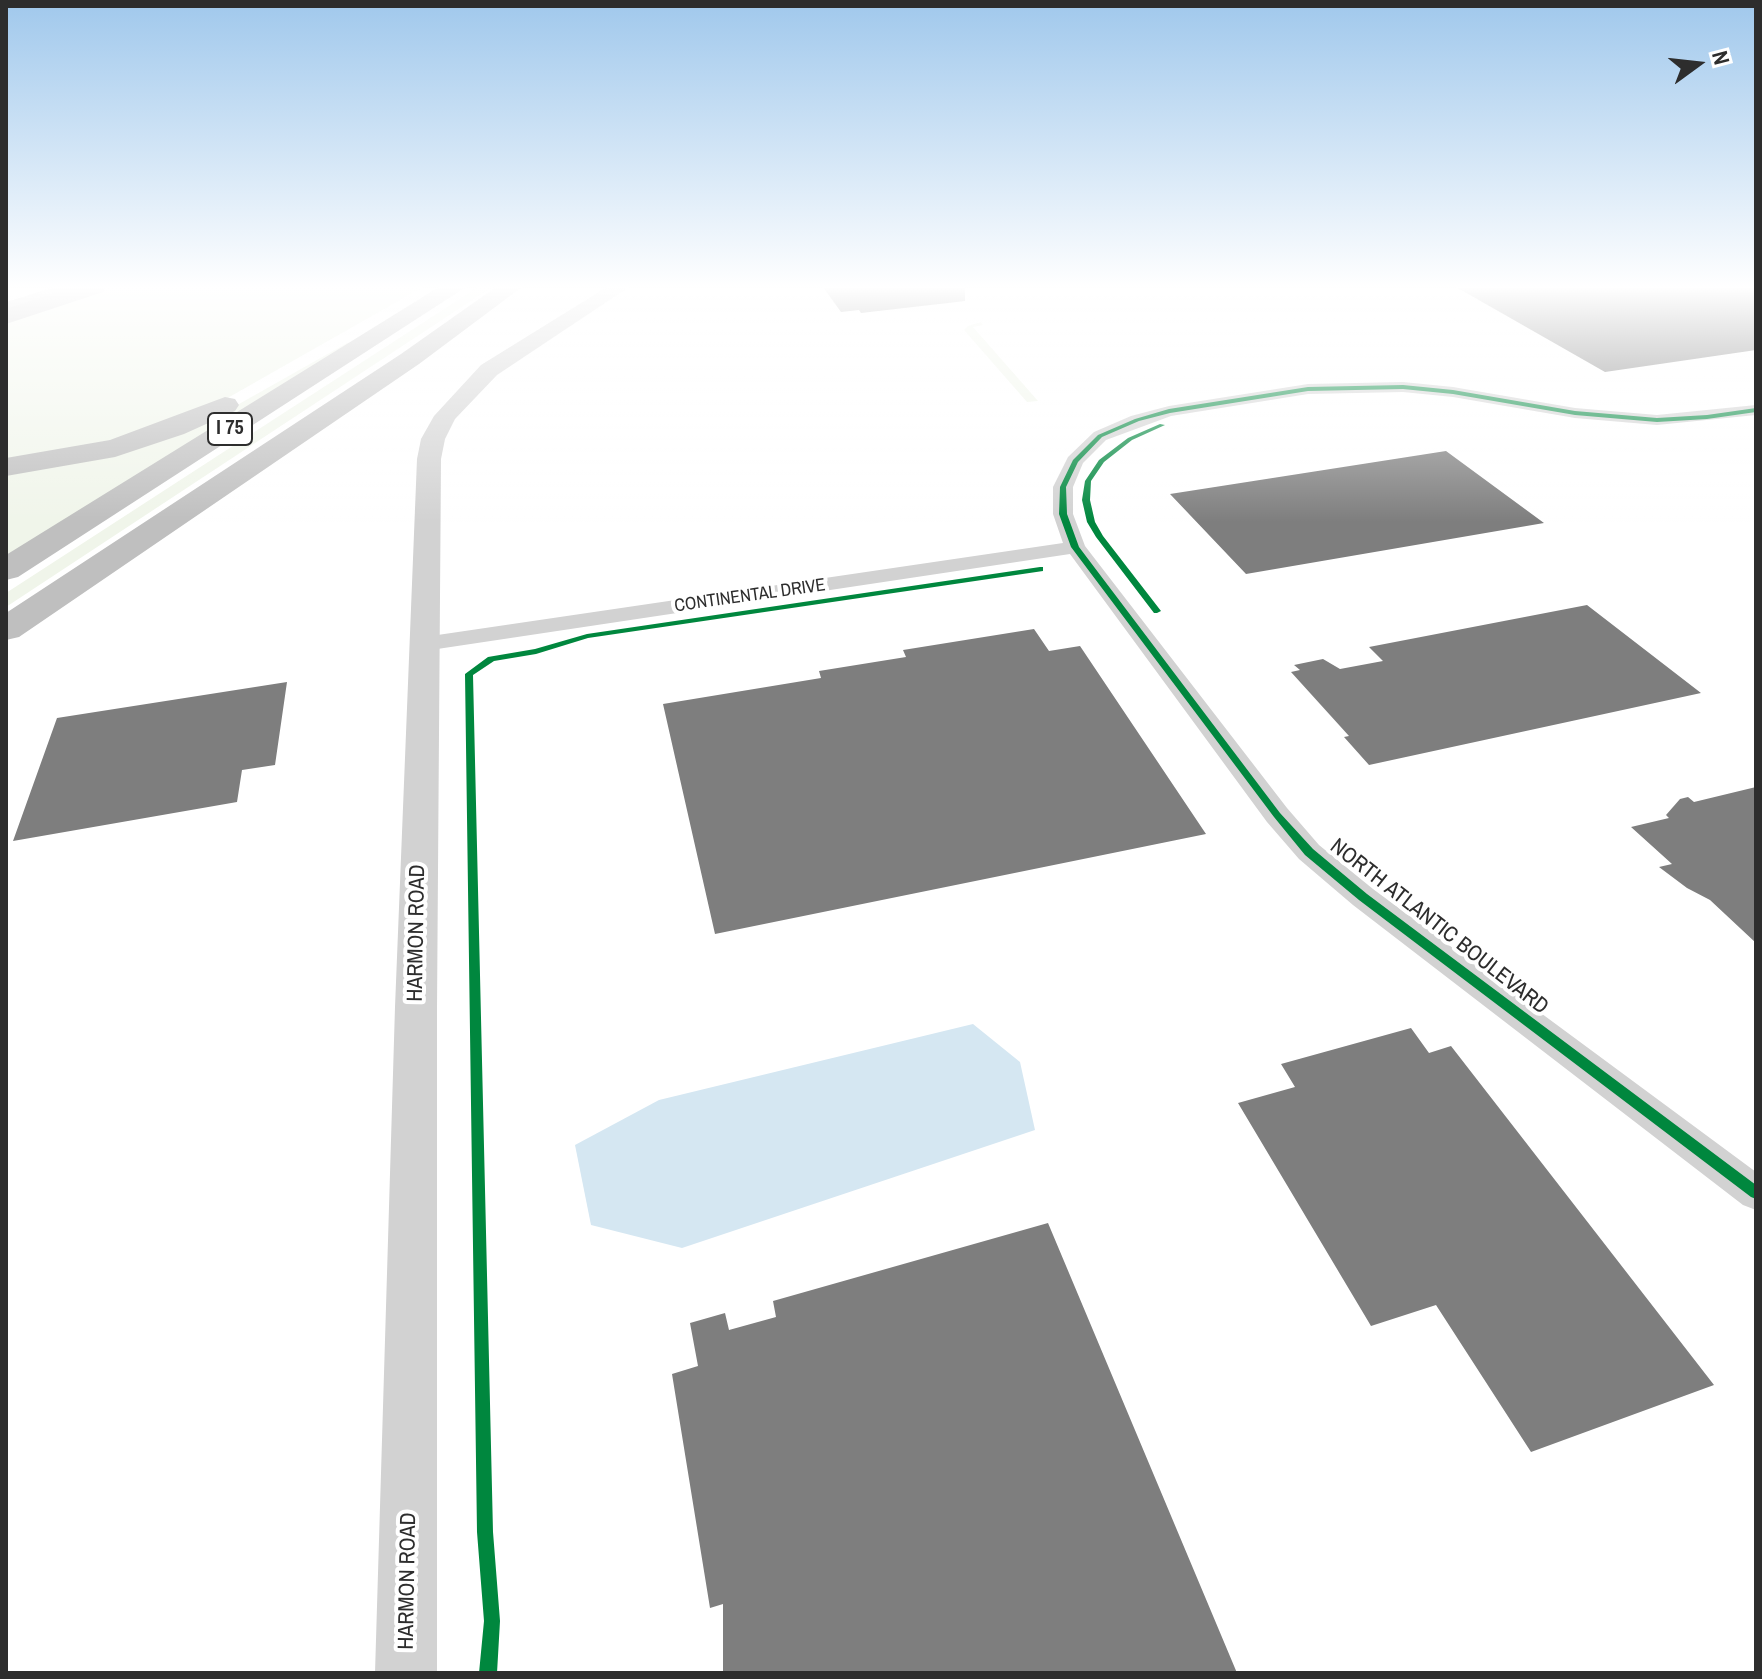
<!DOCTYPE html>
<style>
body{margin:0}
#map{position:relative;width:1762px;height:1679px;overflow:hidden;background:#fff;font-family:"Archivo Narrow",sans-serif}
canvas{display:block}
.frame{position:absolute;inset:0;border:8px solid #2d2d2d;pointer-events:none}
.north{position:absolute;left:1658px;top:24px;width:80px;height:80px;-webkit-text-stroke:6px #fff;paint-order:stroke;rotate:75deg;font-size:22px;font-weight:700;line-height:32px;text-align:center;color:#2d2d2d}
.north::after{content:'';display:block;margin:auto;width:28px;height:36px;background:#2d2d2d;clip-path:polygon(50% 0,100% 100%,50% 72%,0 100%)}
</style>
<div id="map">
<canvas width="1762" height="1679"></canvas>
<div class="frame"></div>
<div class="north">N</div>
</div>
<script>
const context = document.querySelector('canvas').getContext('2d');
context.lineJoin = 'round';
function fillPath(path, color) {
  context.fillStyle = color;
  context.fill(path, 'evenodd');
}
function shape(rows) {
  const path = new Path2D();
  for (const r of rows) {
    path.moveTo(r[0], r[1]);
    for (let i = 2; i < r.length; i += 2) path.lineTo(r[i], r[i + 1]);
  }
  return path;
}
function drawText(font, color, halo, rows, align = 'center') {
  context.font = font + ' "Archivo Narrow",sans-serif';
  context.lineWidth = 8;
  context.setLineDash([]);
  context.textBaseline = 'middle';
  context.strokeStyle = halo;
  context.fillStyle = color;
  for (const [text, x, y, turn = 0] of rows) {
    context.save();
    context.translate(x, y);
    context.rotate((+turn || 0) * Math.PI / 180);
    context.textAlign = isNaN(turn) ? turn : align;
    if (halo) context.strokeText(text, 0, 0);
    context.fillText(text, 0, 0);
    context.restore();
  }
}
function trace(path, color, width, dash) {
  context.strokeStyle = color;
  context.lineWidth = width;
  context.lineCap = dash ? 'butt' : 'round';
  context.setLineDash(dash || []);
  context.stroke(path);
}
fillPath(shape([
 [107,287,423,287,210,408,138,435,6,460,6,321],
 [478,287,492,287,6,607,6,593],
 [981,322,983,325,973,327,1038,401,1027,402,964,330,968,326],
 [347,343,350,343,6,557,6,470,232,408]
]), '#f0f5ea');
fillPath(shape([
 [973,1024,1020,1062,1035,1130,682,1248,591,1225,575,1145,659,1100]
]), '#d5e7f2');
fillPath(shape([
 [823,287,965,287,965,301,861,313,859,310,841,312],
 [1456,287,1756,287,1756,350,1605,372],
 [1446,451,1544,523,1246,574,1170,494],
 [1587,605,1701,693,1369,765,1344,737,1349,736,1291,672,1300,670,1294,665,1323,659,1340,669,1383,661,1369,647],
 [1034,629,1049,651,1080,646,1206,834,715,934,663,704,821,678,819,671,906,657,903,650],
 [287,682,275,765,242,770,237,802,13,841,57,718],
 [1756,787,1756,943,1710,900,1687,888,1659,867,1672,864,1631,827,1669,818,1666,815,1680,799,1688,797,1694,802],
 [1411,1028,1429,1053,1451,1046,1714,1385,1531,1452,1436,1305,1371,1326,1238,1103,1295,1087,1281,1064],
 [1048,1223,1237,1673,723,1673,723,1604,710,1608,672,1374,698,1366,690,1323,725,1313,729,1330,776,1317,773,1301]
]), '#7e7e7e');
fillPath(shape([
 [1403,382,1453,387,1575,408,1657,415,1756,405,1756,415,1657,425,1575,418,1453,397,1403,392,1308,394,1171,416,1106,440,1083,463,1073,487,1073,514,1085,546,1287,808,1319,845,1373,889,1756,1172,1756,1210,1743,1205,1353,905,1299,859,1267,822,1070,554,424,651,416,649,412,644,416,639,424,637,1063,543,1053,514,1053,487,1068,457,1094,432,1131,416,1169,406,1308,384,1403,382]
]), '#d2d2d2');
fillPath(shape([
 [607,287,629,287,497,375,455,419,445,439,441,459,437,1007,437,1673,375,1673,395,1007,417,459,421,439,434,416,481,365,607,287]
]), '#d2d2d2');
fillPath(shape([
 [55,287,75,287,77,290,74,294,6,315,6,302,55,287]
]), '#cbcbcb');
fillPath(shape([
 [72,287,106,287,103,292,6,324,6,309,72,287],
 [439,287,466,287,18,577,6,580,6,555,439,287],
 [496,287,522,287,419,364,19,637,6,640,6,613,401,354,496,287],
 [225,397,235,399,239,405,235,411,184,434,115,457,6,476,6,458,110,440,225,397]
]), '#bfbfbf');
fillPath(shape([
 [1403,385,1453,390,1575,411,1657,418,1707,415,1756,408,1756,412,1707,419,1657,422,1575,415,1453,394,1403,389,1308,391,1170,413,1139,421,1102,437,1078,462,1066,487,1067,514,1079,547,1280,813,1313,849,1367,894,1756,1185,1756,1199,1751,1197,1359,900,1305,855,1274,817,1071,547,1059,514,1060,487,1073,460,1098,435,1135,419,1169,409,1308,387,1403,385],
 [1160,424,1165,425,1132,440,1104,462,1091,481,1090,500,1095,522,1103,536,1161,611,1157,613,1154,613,1096,537,1087,522,1082,500,1085,481,1099,460,1128,438,1160,424],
 [1040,567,1043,567,1043,571,588,638,536,654,494,661,473,675,493,1532,500,1621,497,1673,479,1673,484,1621,477,1532,465,674,488,657,535,649,587,634,1040,567]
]), '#00873e');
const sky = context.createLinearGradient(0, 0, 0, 522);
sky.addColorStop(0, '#a0c8ec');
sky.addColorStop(0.55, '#fff');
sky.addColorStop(1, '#ffffff00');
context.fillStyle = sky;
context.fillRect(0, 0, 1762, 522);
drawText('18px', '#2d2d2d', '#fff', [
 ["CONTINENTAL DRIVE",750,596,-8]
]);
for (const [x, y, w] of [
 [230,429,44]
]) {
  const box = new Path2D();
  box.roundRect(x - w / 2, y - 16, w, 32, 6);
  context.fillStyle = '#fff';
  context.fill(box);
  trace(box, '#2d2d2d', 2);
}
drawText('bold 20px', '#2d2d2d', null, [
 ["I 75",230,429]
]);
drawText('22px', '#2d2d2d', '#fff', [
 ["NORTH ATLANTIC BOULEVARD",1439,927,38],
 ["HARMON ROAD",417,933,-89],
 ["HARMON ROAD",408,1581,-89]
]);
</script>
